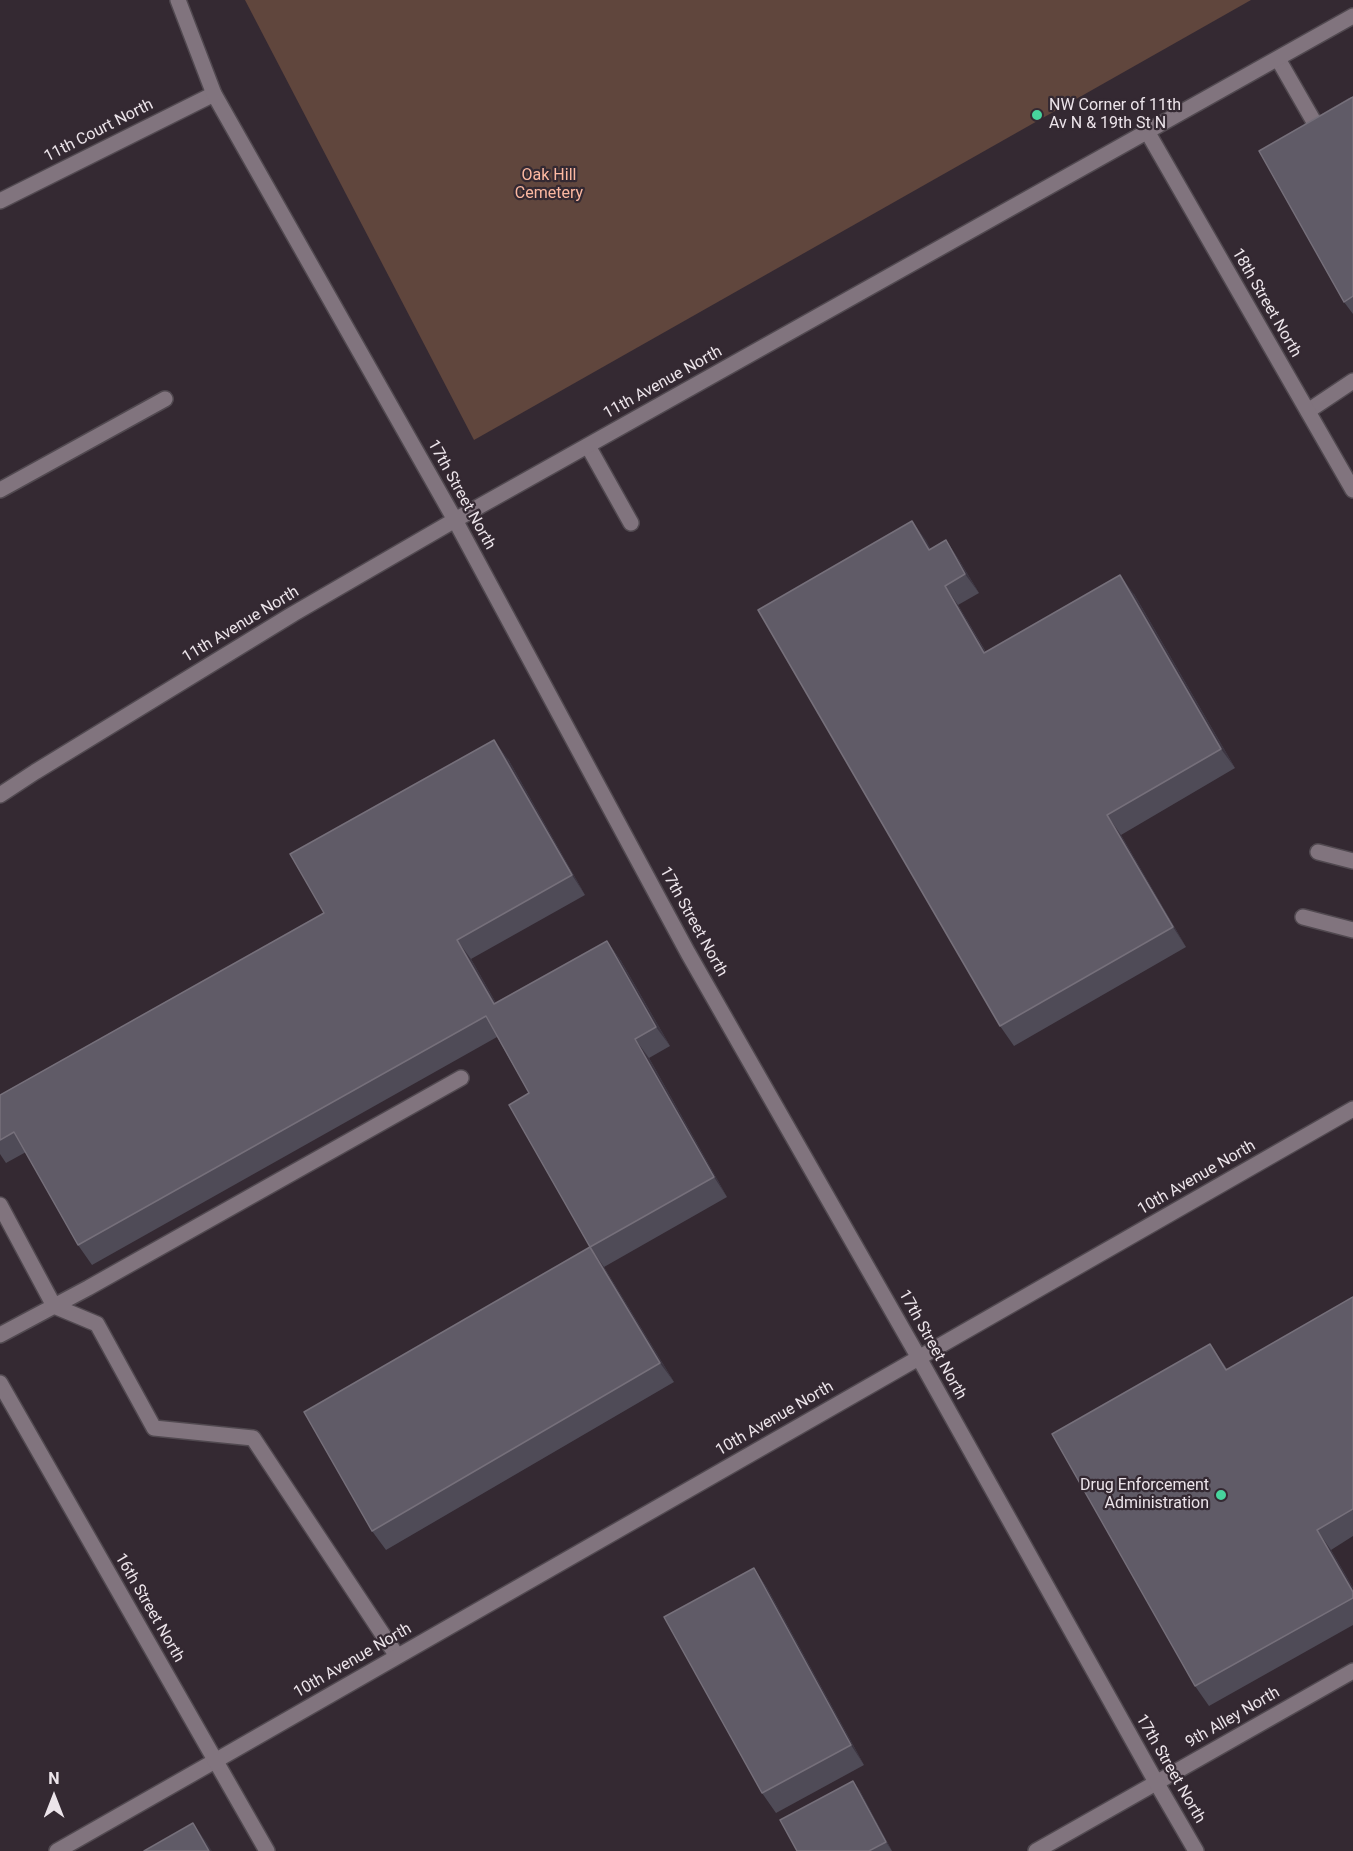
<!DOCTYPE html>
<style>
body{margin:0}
#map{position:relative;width:1353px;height:1851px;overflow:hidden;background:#342932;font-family:Roboto,sans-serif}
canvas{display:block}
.north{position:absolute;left:24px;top:1767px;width:60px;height:60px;-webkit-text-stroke:4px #342932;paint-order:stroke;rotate:0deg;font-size:16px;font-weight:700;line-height:24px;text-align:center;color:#ece4ea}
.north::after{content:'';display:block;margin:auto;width:21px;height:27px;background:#ece4ea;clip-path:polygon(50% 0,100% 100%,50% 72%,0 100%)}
</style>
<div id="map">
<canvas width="1353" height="1851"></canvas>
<div class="north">N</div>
</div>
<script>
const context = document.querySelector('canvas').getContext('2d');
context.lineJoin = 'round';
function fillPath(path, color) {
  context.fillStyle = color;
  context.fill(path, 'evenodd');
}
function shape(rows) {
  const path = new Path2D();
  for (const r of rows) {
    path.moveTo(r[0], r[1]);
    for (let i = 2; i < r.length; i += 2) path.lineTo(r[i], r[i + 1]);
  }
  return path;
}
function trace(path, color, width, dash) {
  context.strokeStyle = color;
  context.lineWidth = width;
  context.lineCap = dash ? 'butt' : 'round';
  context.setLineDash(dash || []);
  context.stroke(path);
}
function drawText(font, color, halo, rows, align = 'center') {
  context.font = font + ' Roboto,sans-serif';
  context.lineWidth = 4.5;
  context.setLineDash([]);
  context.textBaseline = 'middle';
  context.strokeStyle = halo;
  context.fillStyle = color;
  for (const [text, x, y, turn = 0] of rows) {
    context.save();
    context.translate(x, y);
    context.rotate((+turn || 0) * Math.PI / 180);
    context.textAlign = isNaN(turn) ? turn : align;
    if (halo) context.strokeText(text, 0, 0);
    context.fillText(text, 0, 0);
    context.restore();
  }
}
fillPath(shape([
 [245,0,1251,0,474,440]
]), '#60463d');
const service = shape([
 [1278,59,1317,127,1353,106],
 [1308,411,1353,381],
 [588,446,631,523],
 [0,490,165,399],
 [1318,852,1353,861],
 [1303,917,1353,930],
 [0,1205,54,1306,97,1324,154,1428,253,1438,397,1656],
 [0,1335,88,1288,461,1078],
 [57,1851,215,1761],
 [1036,1851,1353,1671]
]);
const minor = shape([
 [0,201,214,94]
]);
const tertiary = shape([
 [178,0,214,94,455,520,688,953,919,1358,1156,1782,1196,1851],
 [1148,133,1353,490],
 [0,795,35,772,293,614,455,520,1353,16],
 [0,1383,267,1851],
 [215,1761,1353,1109]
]);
trace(service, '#514950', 18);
trace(minor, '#514950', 18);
trace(tertiary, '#514950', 18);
trace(service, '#81747e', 15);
trace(minor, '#81747e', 15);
trace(tertiary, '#81747e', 15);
fillPath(shape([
 [1353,97,1353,314,1344,302],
 [912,521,931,549,946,540,959,560,979,593,958,605,986,652,1134,594,1235,768,1121,835,1186,947,1014,1046,1000,1026],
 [508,759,585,895,471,959,496,1003,607,941,621,961,670,1046,649,1058,727,1197,604,1267,674,1382,386,1550,372,1531,590,1247,529,1093,497,1037,92,1265,78,1245,26,1152,6,1163,0,1154,0,1095,324,913],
 [1353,1297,1353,1536,1331,1550,1353,1588,1353,1625,1209,1706,1195,1686,1223,1363,1227,1369],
 [754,1568,767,1588,864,1765,776,1813,762,1793],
 [853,1781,860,1791,892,1851,797,1851]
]), '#4f4b57');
fillPath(shape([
 [912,521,926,540,942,570,929,550],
 [946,540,959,560,979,593,965,574],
 [1120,575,1134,594,1235,768,1221,749],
 [945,586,958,605,998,673,984,653],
 [494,740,508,759,585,895,572,875],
 [1107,815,1121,835,1186,947,1173,927],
 [457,940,471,959,508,1024,494,1004],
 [607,941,621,961,670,1046,656,1027],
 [635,1039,649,1058,727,1197,714,1177],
 [590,1247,604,1267,674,1382,660,1363],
 [1210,1344,1223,1363,1239,1390,1226,1370],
 [1317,1530,1331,1550,1353,1588,1353,1592],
 [754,1568,767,1588,864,1765,851,1745],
 [853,1781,860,1791,892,1851,886,1842],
 [193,1823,207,1843,212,1851,209,1851]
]), '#3d3642');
const building = shape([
 [1353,97,1353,296,1344,302,1259,151,1353,97],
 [912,521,929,550,946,540,965,574,945,586,984,653,1120,575,1221,749,1107,815,1173,927,1000,1026,758,610,912,521],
 [494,740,572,875,457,940,494,1004,607,941,656,1027,635,1039,714,1177,590,1247,509,1105,529,1093,486,1016,78,1245,14,1132,0,1140,0,1095,324,913,290,854,494,740],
 [590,1247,660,1363,372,1531,304,1412,590,1247],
 [1353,1297,1353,1509,1317,1530,1353,1592,1353,1598,1195,1686,1052,1434,1210,1344,1226,1370,1353,1297],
 [754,1568,851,1745,762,1793,664,1617,754,1568],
 [853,1781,886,1842,869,1851,797,1851,780,1820,853,1781],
 [193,1823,209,1851,144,1851,193,1823]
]);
fillPath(building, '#605b67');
trace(building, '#76707b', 1.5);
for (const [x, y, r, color] of [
 [1037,115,6,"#47d49d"],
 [1221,1495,6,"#47d49d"]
]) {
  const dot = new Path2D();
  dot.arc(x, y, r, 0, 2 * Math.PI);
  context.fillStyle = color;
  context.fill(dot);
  trace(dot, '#342932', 2);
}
drawText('16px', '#ece4ea', '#342932', [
 ["NW Corner of 11th",1049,106],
 ["Av N & 19th St N",1049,124],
 ["Drug Enforcement",1209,1486,"right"],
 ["Administration",1209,1504,"right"]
], 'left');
drawText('16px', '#ece4ea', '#342932', [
 ["11th Court North",99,131,-27],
 ["18th Street North",1266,303,60],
 ["11th Avenue North",663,383,-29],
 ["17th Street North",461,495,61],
 ["11th Avenue North",241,625,-31],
 ["17th Street North",693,922,61],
 ["10th Avenue North",1197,1178,-30],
 ["17th Street North",932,1345,61],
 ["10th Avenue North",775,1419,-30],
 ["16th Street North",149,1608,60],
 ["10th Avenue North",353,1661,-30],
 ["9th Alley North",1233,1718,-30],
 ["17th Street North",1170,1769,60]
]);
drawText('16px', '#fcb8a1', '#342932', [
 ["Oak Hill",549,176],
 ["Cemetery",549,194]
]);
</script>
